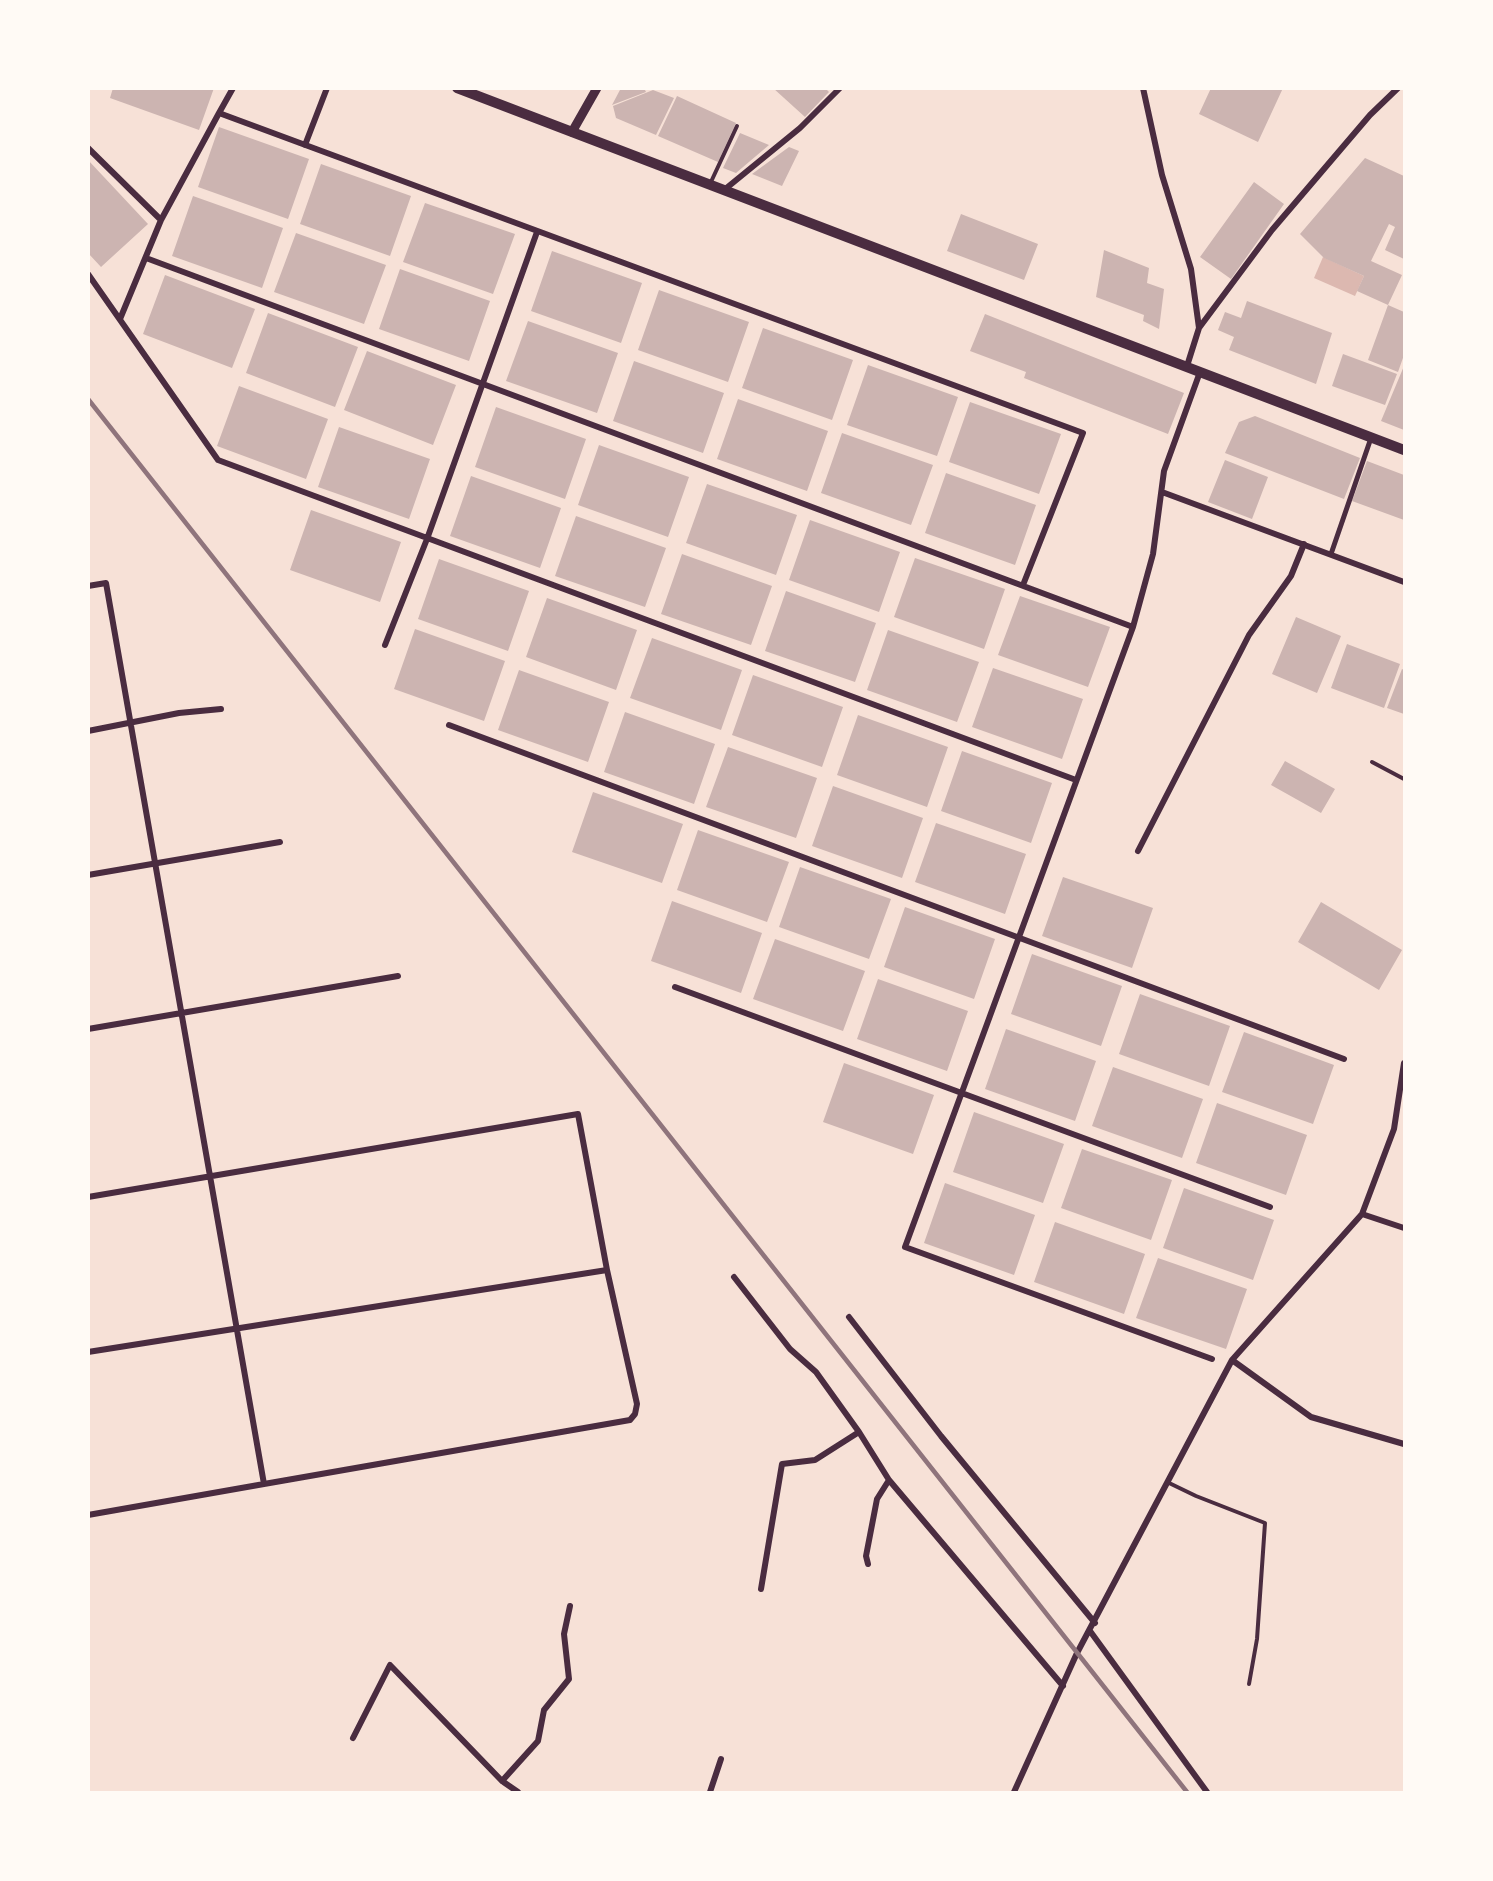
<!DOCTYPE html>
<style>
body{margin:0}
#map{position:relative;width:1493px;height:1881px;overflow:hidden;background:#f7e1d7;font-family:"DejaVu Sans",sans-serif}
canvas{display:block}
.frame{position:absolute;inset:0;border:90px solid #fffaf5;pointer-events:none}
</style>
<div id="map">
<canvas width="1493" height="1881"></canvas>
<div class="frame"></div>
</div>
<script>
const context = document.querySelector('canvas').getContext('2d');
context.lineJoin = 'round';
function fillPath(path, color) {
  context.fillStyle = color;
  context.fill(path, 'evenodd');
}
function shape(rows) {
  const path = new Path2D();
  for (const r of rows) {
    path.moveTo(r[0], r[1]);
    for (let i = 2; i < r.length; i += 2) path.lineTo(r[i], r[i + 1]);
  }
  return path;
}
function trace(path, color, width, dash) {
  context.strokeStyle = color;
  context.lineWidth = width;
  context.lineCap = dash ? 'butt' : 'round';
  context.setLineDash(dash || []);
  context.stroke(path);
}
fillPath(shape([
 [1323,257,1364,276,1355,296,1314,278]
]), '#dcb8b0');
fillPath(shape([
 [113,88,214,88,199,130,110,98],
 [621,88,644,88,646,92,612,105],
 [773,88,825,88,829,92,805,117],
 [1211,88,1283,88,1258,142,1199,114],
 [653,90,674,98,656,135,616,118,613,106],
 [677,96,736,123,718,162,658,136],
 [219,127,309,159,288,219,198,187],
 [740,133,769,145,736,173,723,168],
 [789,147,799,151,782,186,752,174],
 [1365,158,1404,176,1404,259,1385,250,1395,227,1389,224,1371,261,1402,275,1388,305,1404,312,1404,355,1398,372,1368,360,1388,305,1357,291,1364,276,1324,258,1300,234],
 [88,160,148,224,101,267,88,253],
 [321,164,411,196,390,256,300,224],
 [1254,182,1284,204,1231,279,1200,257],
 [193,196,283,228,262,288,172,256],
 [425,203,515,234,493,294,403,262],
 [961,214,1038,244,1024,280,947,251],
 [296,233,386,265,364,324,274,292],
 [1104,250,1149,268,1147,283,1164,289,1159,329,1143,321,1144,315,1096,297],
 [552,251,642,283,621,343,531,311],
 [400,269,490,301,469,361,379,329],
 [165,275,255,309,232,368,143,334],
 [659,290,749,322,728,382,638,350],
 [1247,301,1332,333,1316,384,1229,350,1234,337,1218,330,1225,312,1241,318],
 [268,313,358,347,335,407,246,373],
 [985,314,1184,393,1168,434,1024,378,1026,372,970,351],
 [528,321,618,353,597,413,506,381],
 [763,328,853,360,832,420,742,388],
 [367,351,456,385,433,445,344,410],
 [1343,354,1397,374,1385,405,1332,386],
 [634,361,724,393,703,453,613,421],
 [868,365,958,397,937,456,847,425],
 [1404,366,1404,430,1381,421],
 [239,386,328,419,306,479,217,446],
 [738,399,828,431,807,491,717,459],
 [970,402,1061,434,1039,494,949,462],
 [496,407,586,439,565,499,475,467],
 [1255,416,1360,458,1344,499,1225,453,1239,422],
 [339,427,430,459,409,519,318,487],
 [842,433,933,465,911,525,821,493],
 [599,445,689,477,668,537,578,505],
 [1225,460,1268,477,1252,519,1208,502],
 [1367,461,1404,475,1404,520,1352,501],
 [946,473,1036,505,1015,565,925,533],
 [471,476,561,508,540,568,450,536],
 [707,484,797,515,776,575,686,543],
 [311,510,401,542,380,602,290,570],
 [576,516,666,548,645,607,555,576],
 [810,520,900,552,879,612,789,580],
 [682,554,772,586,751,645,661,614],
 [915,558,1005,589,984,649,894,617],
 [439,559,529,591,508,651,418,619],
 [786,591,876,623,855,682,765,651],
 [1020,596,1110,627,1088,687,998,655],
 [547,598,637,630,616,690,526,657],
 [1296,617,1341,636,1317,693,1272,674],
 [415,629,505,661,484,721,394,689],
 [888,630,979,662,957,722,867,690],
 [652,638,742,670,721,730,630,698],
 [1347,644,1400,664,1384,708,1331,688],
 [993,668,1083,699,1062,759,972,727],
 [1402,669,1404,670,1404,714,1387,708],
 [519,670,609,702,588,762,498,730],
 [753,675,843,707,822,767,732,735],
 [625,712,715,744,694,804,604,772],
 [858,715,948,747,927,807,837,775],
 [728,747,817,778,796,838,706,807],
 [962,751,1052,783,1031,843,941,811],
 [1285,761,1335,789,1321,813,1271,785],
 [833,786,923,818,902,878,812,846],
 [593,792,683,824,662,883,572,852],
 [936,823,1026,854,1005,914,915,882],
 [698,830,789,862,767,922,677,890],
 [800,867,891,899,869,959,779,927],
 [1063,877,1153,908,1132,968,1042,936],
 [672,901,762,933,741,993,651,961],
 [1321,902,1402,950,1379,990,1298,942],
 [905,907,995,939,974,999,884,967],
 [775,939,865,971,843,1031,753,999],
 [1032,954,1122,986,1101,1046,1011,1014],
 [878,979,968,1011,947,1071,857,1039],
 [1140,994,1230,1026,1209,1086,1119,1054],
 [1006,1029,1096,1061,1075,1121,985,1089],
 [1244,1032,1334,1065,1313,1124,1222,1092],
 [844,1063,934,1095,913,1154,823,1122],
 [1113,1067,1203,1099,1182,1158,1092,1126],
 [1217,1103,1307,1135,1286,1195,1196,1163],
 [974,1112,1064,1144,1043,1203,953,1172],
 [1082,1149,1172,1180,1151,1240,1061,1208],
 [945,1183,1035,1215,1014,1275,924,1243],
 [1184,1188,1274,1220,1253,1280,1163,1248],
 [1055,1222,1145,1254,1124,1314,1034,1282],
 [1158,1258,1247,1289,1226,1349,1136,1318]
]), '#ccb4b1');
trace(shape([
 [710,184,737,126],
 [1372,762,1404,779],
 [1167,1482,1196,1496,1265,1523,1257,1639,1249,1684]
]), '#4a2c40', 4);
trace(shape([
 [1331,554,1371,438]
]), '#4a2c40', 5);
trace(shape([
 [233,88,219,113,1083,433,1023,585],
 [1143,88,1162,175,1191,269,1199,328,1187,366],
 [305,145,327,88],
 [88,148,161,220],
 [724,190,800,128,840,88],
 [146,258,1133,627],
 [88,274,218,460,1076,780],
 [120,319,161,220,219,113],
 [1199,328,1272,230,1370,115,1398,88],
 [1200,372,1164,471,1153,554,1133,627,905,1247,1212,1359],
 [1162,492,1404,582],
 [88,586,106,583,264,1484,88,1515],
 [385,645,427,539,537,232],
 [449,725,1344,1059],
 [88,731,179,713,221,709],
 [1138,851,1249,635,1291,576,1304,544],
 [88,875,280,842],
 [675,987,1270,1207],
 [88,1029,398,976],
 [88,1197,578,1114,607,1270,88,1352],
 [1362,1214,1404,1228],
 [734,1277,790,1349,816,1372,859,1432],
 [849,1317,941,1436,1095,1623],
 [1232,1360,1311,1417,1404,1444],
 [264,1484,630,1420,635,1414,637,1404,607,1270],
 [868,1564,866,1556,877,1499,889,1480,1063,1686],
 [761,1589,782,1464,815,1460,859,1432,889,1480],
 [1090,1631,1207,1792],
 [353,1738,390,1665,502,1781,518,1792],
 [502,1781,538,1741,544,1710,569,1679,564,1634,570,1606],
 [710,1792,721,1759],
 [1014,1792,1077,1653,1232,1360,1362,1214,1394,1129,1404,1063]
]), '#4a2c40', 6);
trace(shape([
 [572,132,597,88]
]), '#4a2c40', 9);
trace(shape([
 [457,88,1404,450]
]), '#4a2c40', 10);
trace(shape([
 [88,399,1187,1792]
]), '#8f747c', 4.5);
</script>
